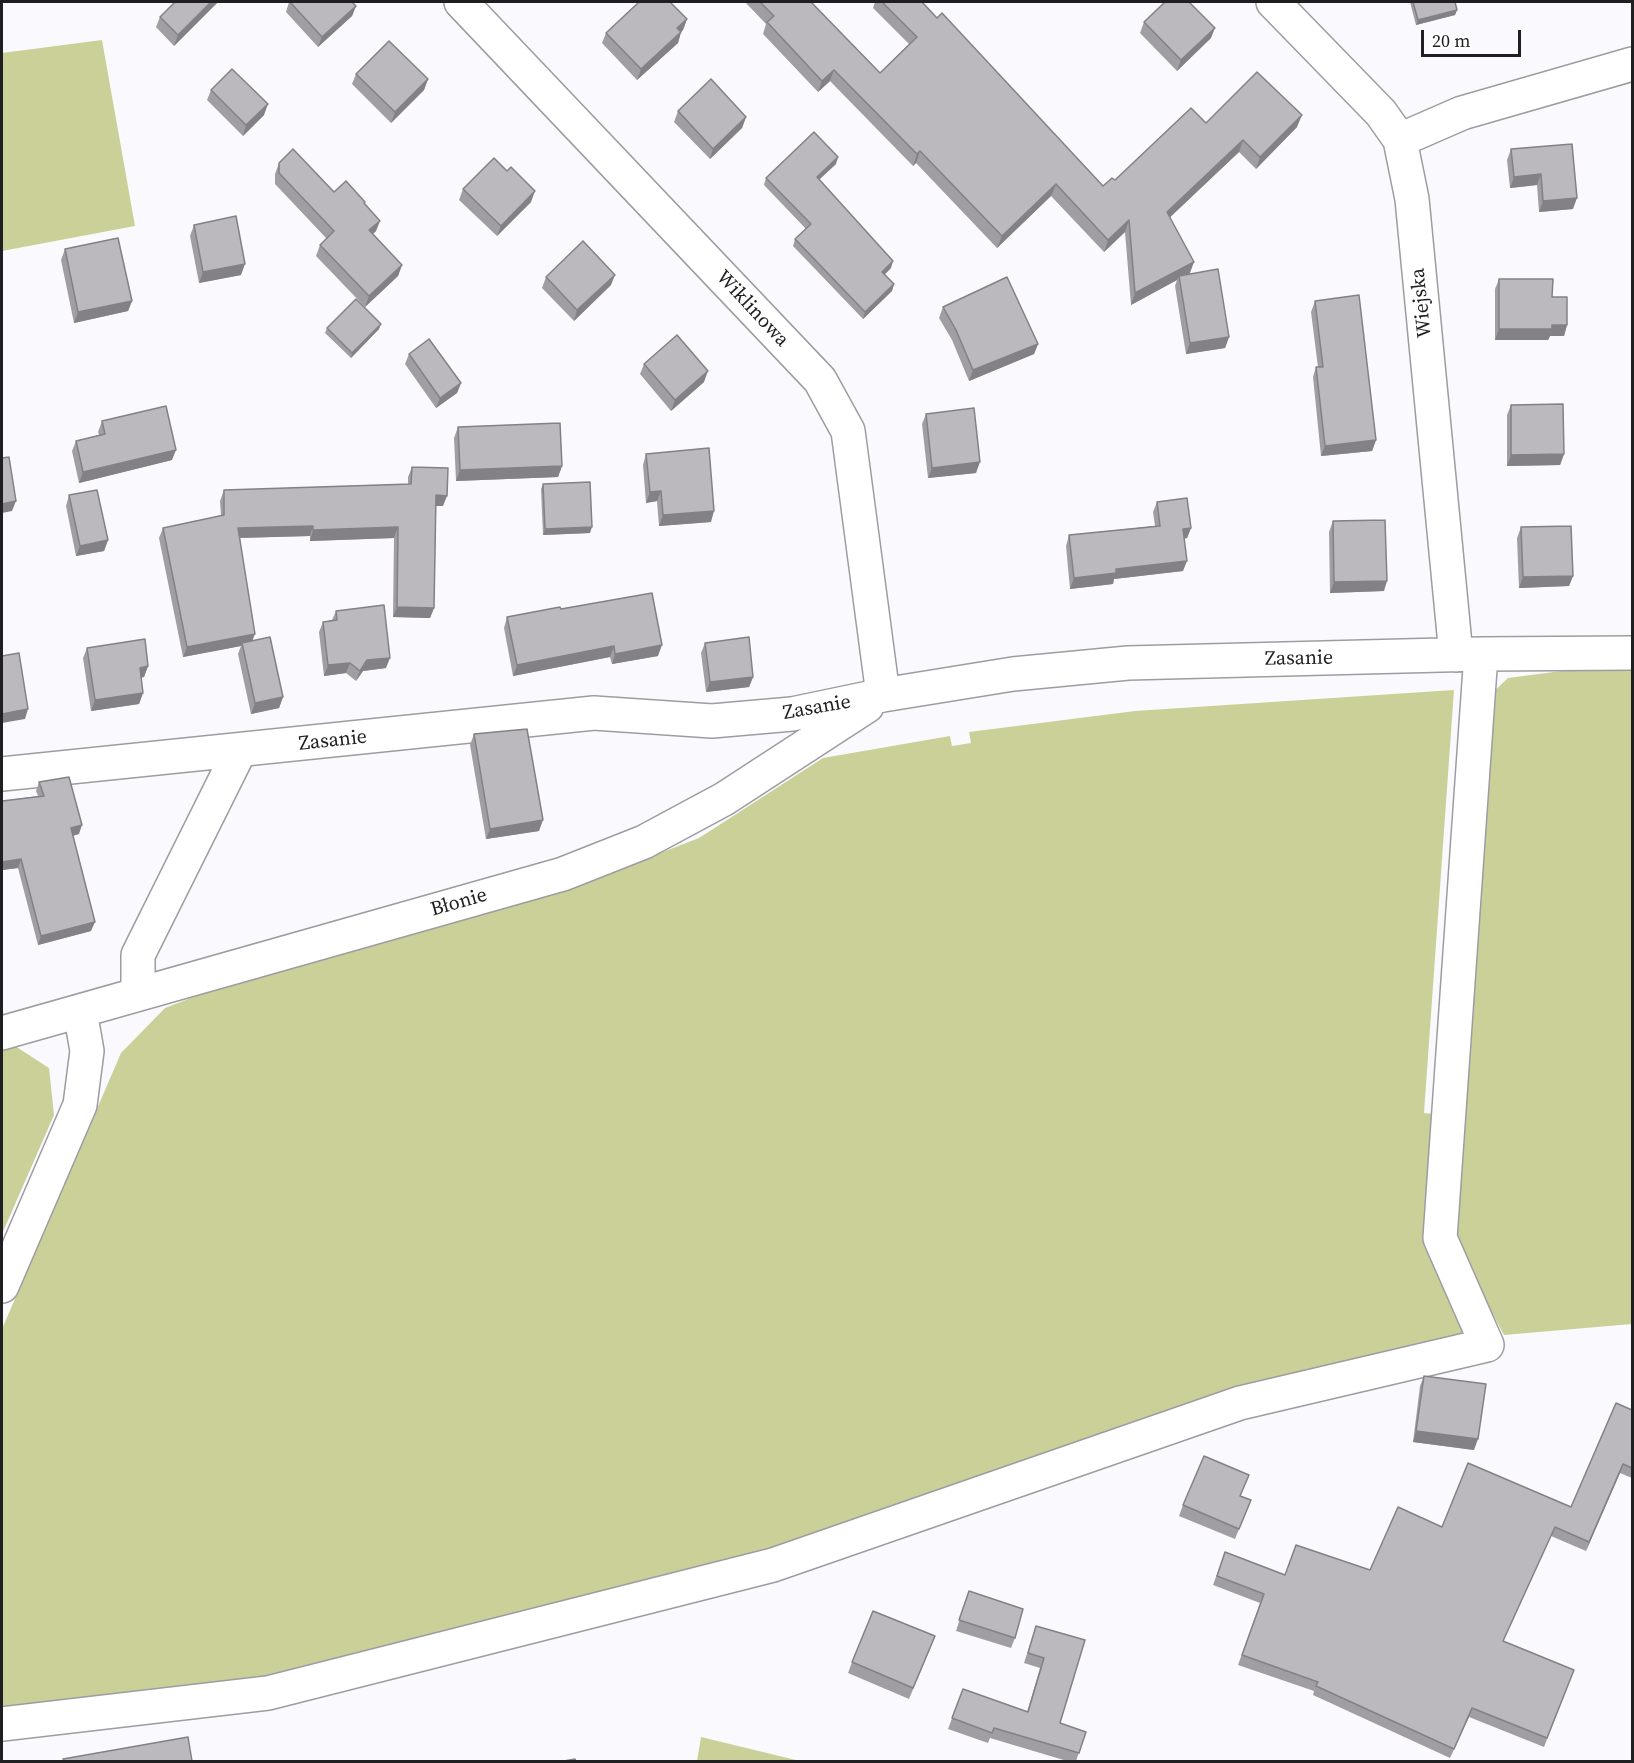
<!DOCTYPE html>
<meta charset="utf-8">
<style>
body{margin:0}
#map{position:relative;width:1634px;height:1763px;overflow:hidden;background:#fafafe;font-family:"Source Serif 4",serif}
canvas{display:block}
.frame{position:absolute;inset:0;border:3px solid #1f1f21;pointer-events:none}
.scale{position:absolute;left:1421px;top:30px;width:100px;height:27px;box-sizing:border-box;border:3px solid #1f1f21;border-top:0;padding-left:8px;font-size:18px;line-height:21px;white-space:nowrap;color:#1f1f21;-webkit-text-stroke:4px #fff;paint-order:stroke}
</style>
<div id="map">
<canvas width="1634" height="1763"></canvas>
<div class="frame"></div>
<div class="scale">20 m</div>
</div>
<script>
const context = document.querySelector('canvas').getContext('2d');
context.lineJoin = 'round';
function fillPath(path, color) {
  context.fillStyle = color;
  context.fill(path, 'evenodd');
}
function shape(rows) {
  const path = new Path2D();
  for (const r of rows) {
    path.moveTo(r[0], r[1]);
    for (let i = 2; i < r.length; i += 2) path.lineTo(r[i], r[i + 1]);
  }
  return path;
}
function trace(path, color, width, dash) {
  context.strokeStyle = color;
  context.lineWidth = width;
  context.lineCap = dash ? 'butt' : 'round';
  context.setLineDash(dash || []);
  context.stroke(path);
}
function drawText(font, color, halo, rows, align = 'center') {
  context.font = font + ' "Source Serif 4",serif';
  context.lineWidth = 6;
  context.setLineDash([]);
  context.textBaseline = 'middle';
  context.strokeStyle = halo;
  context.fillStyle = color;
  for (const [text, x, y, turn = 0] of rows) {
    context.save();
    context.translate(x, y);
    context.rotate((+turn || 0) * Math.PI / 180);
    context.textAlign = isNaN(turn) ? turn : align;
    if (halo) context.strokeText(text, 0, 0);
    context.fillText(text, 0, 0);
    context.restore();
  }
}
fillPath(shape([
 [102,40,135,226,2,251,2,53],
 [1632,667,1632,1328,1632,1324,1504,1335,1457,1248,1469,1334,765,1557,310,1671,2,1713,2,1329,121,1053,165,1008,230,983,593,879,699,838,823,758,950,736,952,746,971,743,969,732,1135,711,1454,690,1424,1113,1459,1116,1488,697,1508,678,1569,670],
 [15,1046,49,1068,54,1115,2,1234,2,1050],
 [701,1737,800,1761,697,1761]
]), '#cbd098');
const minor = shape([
 [461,2,820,380,848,431,883,695],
 [1273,2,1381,113,1400,140,1412,199,1456,655],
 [1400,140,1462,113,1632,64],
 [2,774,594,713,712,721,792,714,883,695,1013,674,1128,663,1481,654,1632,653],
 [138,994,138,955,240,750],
 [2,1033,563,874,644,842,724,799,867,706],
 [2,1286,80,1105,87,1051,80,1011],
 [2,1724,268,1693,773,1565,1240,1403,1487,1345,1440,1238,1481,654]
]);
trace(minor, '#9d9ca2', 36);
trace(minor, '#fff', 33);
fillPath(shape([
 [175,2,218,2,174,46,156,27,160,17],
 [289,2,356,6,352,16,318,47,286,12],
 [745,2,811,2,880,73,909,44,873,8,875,2,922,2,937,18,1103,186,1115,180,1206,123,1297,127,1256,169,1239,152,1170,217,1190,273,1229,337,1225,348,1186,354,1175,286,1177,280,1131,305,1125,232,1104,252,1051,196,997,248,916,163,913,166,830,81,818,92,763,34,766,24],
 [1410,2,1455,2,1457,10,1455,15,1416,25],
 [687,19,683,30,681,32,678,43,637,80,602,43,606,33],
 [1144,22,1211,38,1177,71,1140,33],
 [356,74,428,79,424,90,391,123,352,84],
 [211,90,264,115,243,136,207,100],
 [678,111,746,117,742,128,710,159,674,122],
 [1572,144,1573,209,1539,212,1537,185,1510,188,1507,160,1511,149],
 [279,163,334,192,365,202,364,204,376,231,373,234,402,265,398,276,365,307,316,256,320,245,327,239,275,184,275,174],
 [836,164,819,180,891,268,885,274,894,284,892,291,863,319,793,246,795,239,806,229,764,185,766,178],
 [507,171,531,202,497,236,459,200,463,189],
 [194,225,241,275,199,283,190,236],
 [65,249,132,301,128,311,74,323,61,260],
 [546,277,611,285,574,321,542,288],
 [1499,279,1552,297,1567,325,1564,336,1550,336,1548,340,1495,340,1495,289],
 [1315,301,1376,440,1372,451,1321,456,1313,377,1316,367,1318,367,1311,312],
 [943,307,1038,344,1034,354,969,381,952,340,939,318],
 [327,328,379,329,351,358,325,333],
 [409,354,461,383,457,393,436,408,405,364],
 [644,364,704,382,671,411,640,374],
 [1511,405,1564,454,1560,465,1507,466,1507,415],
 [926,414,976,473,928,478,922,424],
 [102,421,172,460,79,483,72,451,76,441,99,435,98,432],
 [458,427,562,466,558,477,456,481,454,438],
 [646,454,711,522,659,526,657,501,646,503,643,465],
 [412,467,443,506,436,506,434,608,430,618,393,617,394,538,310,541,310,536,240,538,253,641,283,697,279,708,251,714,238,654,241,646,183,657,159,538,163,528,221,516,220,501,224,490,408,484,408,477],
 [543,484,590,533,543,535,541,489],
 [69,495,108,540,104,551,76,556,66,506],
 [1157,502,1191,528,1187,538,1184,539,1183,571,1114,579,1113,584,1070,589,1066,546,1069,535,1155,526,1153,512],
 [1333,521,1384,591,1330,593,1329,532],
 [1521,527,1573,576,1569,586,1519,588,1517,538],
 [561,609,658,656,612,664,610,657,513,676,504,628,507,617],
 [336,611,386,668,363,671,356,681,346,673,324,676,319,632,323,622,332,620],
 [705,643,753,677,749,687,706,692,701,653],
 [87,648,148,666,144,677,141,678,143,693,139,704,91,711,83,658],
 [474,734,539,831,486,839,470,745],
 [39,782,79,834,73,836,91,931,38,945,18,868,2,870,2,801,38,796,36,791],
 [1424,1376,1474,1450,1413,1442,1420,1386],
 [1632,1410,1632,1478,1620,1473,1586,1551,1551,1536,1503,1642,1574,1670,1544,1747,1469,1717,1450,1758,1313,1695,1314,1691,1238,1665,1260,1603,1213,1585,1225,1552,1285,1575,1370,1570,1442,1527,1571,1507],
 [1241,1496,1251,1500,1235,1539,1179,1516,1183,1505],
 [969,1591,1015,1638,1011,1648,956,1631],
 [1036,1626,1060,1723,1086,1732,1076,1761,1067,1761,990,1738,988,1743,948,1729,963,1689,1027,1712,1040,1668,1024,1663],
 [931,1647,909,1699,848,1673,852,1662]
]), '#a19ea3');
fillPath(shape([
 [211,2,218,2,174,46,178,35],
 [356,6,352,16,318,47,322,37],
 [1457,10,1455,15,1416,25,1418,20],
 [687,19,683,30,674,39,677,28],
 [1215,28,1211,38,1177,71,1181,60],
 [681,32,678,43,637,80,641,69],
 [834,70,830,81,818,92,822,81],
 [428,79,424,90,391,123,395,112],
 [268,104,264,115,243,136,246,125],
 [1302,115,1297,127,1256,169,1260,157],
 [746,117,742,128,710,159,713,149],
 [1243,140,1239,152,1163,224,1167,212],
 [920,151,916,163,913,166,917,154],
 [838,157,836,164,814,184,817,177],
 [1541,174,1537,185,1510,188,1514,177],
 [1056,184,1051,196,997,248,1002,236],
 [535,191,531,202,497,236,501,226],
 [1577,198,1573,209,1539,212,1543,201],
 [1129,220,1125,232,1104,252,1108,240],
 [380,221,376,231,365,241,369,230],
 [893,261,891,268,880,279,882,272],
 [1194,262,1190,273,1179,276,1177,280,1131,305,1135,293],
 [245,264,241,275,199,283,203,272],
 [402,265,398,276,365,307,369,296],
 [615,275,611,285,574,321,577,310],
 [894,284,892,291,863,319,865,312],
 [132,301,128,311,74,323,78,312],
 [381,324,379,329,351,358,352,353],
 [1552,325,1567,325,1564,336,1550,336,1548,340,1495,340,1499,329],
 [1229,337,1225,348,1186,354,1190,343],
 [1038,344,1034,354,969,381,973,370],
 [708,371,704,382,671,411,675,400],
 [461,383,457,393,436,408,440,398],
 [1376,440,1372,451,1321,456,1325,446],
 [176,450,172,460,79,483,83,472],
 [1564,454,1560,465,1507,466,1511,455],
 [980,462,976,473,928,478,932,468],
 [562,466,558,477,456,481,460,470],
 [661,491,657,501,646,503,650,492],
 [436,495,447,496,443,506,433,506],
 [16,501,12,511,2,513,2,504],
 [714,511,711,522,659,526,663,515],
 [313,526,310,536,235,538,238,528],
 [398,527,394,538,310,541,313,530],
 [592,527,590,533,543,535,545,529],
 [1191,528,1187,538,1179,539,1183,529],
 [108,540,104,551,76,556,80,546],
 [1187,561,1183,571,1114,579,1113,584,1070,589,1074,578,1116,569],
 [1573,576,1569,586,1519,588,1523,577],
 [1387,581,1384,591,1330,593,1334,582],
 [397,607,434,608,430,618,393,617],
 [255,634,251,644,242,643,241,646,183,657,187,647],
 [662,645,658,656,612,664,615,654],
 [614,646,610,657,513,676,517,665],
 [390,658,386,668,363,671,356,681,360,671,367,660],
 [350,663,346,673,324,676,328,665],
 [148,666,144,677,136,678,140,668],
 [753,677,749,687,706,692,710,682],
 [143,693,139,704,91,711,95,700],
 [283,697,279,708,251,714,255,703],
 [28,709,25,719,2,723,2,714],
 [543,820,539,831,486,839,490,829],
 [82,825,79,834,67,837,71,828],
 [21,859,18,868,2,870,2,862],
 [95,922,91,931,38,945,41,936],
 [1416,1431,1478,1439,1474,1450,1413,1442],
 [1623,1464,1620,1473,1586,1551,1589,1542],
 [1472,1708,1469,1717,1450,1758,1454,1749]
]), '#838185');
const building = shape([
 [175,2,211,2,178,35,160,17,175,2],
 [290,2,352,2,356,6,322,37,290,2],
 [639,2,670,2,687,19,677,28,681,32,641,69,606,33,639,2],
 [760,2,811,2,880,73,917,37,882,2,922,2,937,18,942,13,1103,186,1112,178,1115,180,1191,108,1206,123,1257,72,1302,115,1260,157,1243,140,1167,212,1194,262,1135,293,1129,220,1108,240,1056,184,1002,236,920,151,917,154,834,70,822,81,767,22,774,16,760,2],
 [1165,2,1189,2,1215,28,1181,60,1144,22,1165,2],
 [1413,2,1455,2,1457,10,1418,20,1413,2],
 [389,41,428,79,395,112,356,74,389,41],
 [232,69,268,104,246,125,211,90,232,69],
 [711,79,746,117,713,149,678,111,711,79],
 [814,132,838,157,817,177,893,261,882,272,894,284,865,312,795,239,811,224,766,178,814,132],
 [1572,144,1577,198,1543,201,1541,174,1514,177,1511,149,1572,144],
 [293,149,334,192,346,181,365,202,364,203,380,221,369,230,402,265,369,296,320,245,334,231,279,173,279,163,293,149],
 [494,158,507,171,511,167,535,191,501,226,463,189,494,158],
 [236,216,245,264,203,272,194,225,236,216],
 [118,238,132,301,78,312,65,249,118,238],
 [583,241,615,275,577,310,546,277,583,241],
 [1218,269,1229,337,1190,343,1179,276,1218,269],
 [1007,277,1038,344,973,370,956,330,943,307,1007,277],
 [1499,279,1553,279,1552,297,1567,297,1567,325,1552,325,1552,329,1499,329,1499,279],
 [1359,295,1376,440,1325,446,1316,367,1323,367,1315,301,1359,295],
 [356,299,381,324,352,353,327,328,356,299],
 [677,335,708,371,675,400,644,364,677,335],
 [429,339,461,383,440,398,409,354,429,339],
 [1563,404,1564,454,1511,455,1511,405,1563,404],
 [166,406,176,450,83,472,76,441,105,434,102,421,166,406],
 [974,408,980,462,932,468,926,414,974,408],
 [560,423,562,466,460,470,458,427,560,423],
 [709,448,714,511,663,515,661,491,650,492,646,454,709,448],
 [9,457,16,501,2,504,2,458,9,457],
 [412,467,448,468,447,496,436,495,434,608,397,607,398,527,313,530,313,526,238,528,255,634,187,647,163,528,224,515,224,490,411,484,412,467],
 [590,482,592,527,545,529,543,484,590,482],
 [97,490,108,540,80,546,69,495,97,490],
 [1187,498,1191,528,1183,529,1187,561,1116,569,1116,573,1074,578,1069,535,1160,526,1157,502,1187,498],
 [1385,520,1387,581,1334,582,1333,521,1385,520],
 [1571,526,1573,576,1523,577,1521,527,1571,526],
 [652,593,662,645,615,654,614,646,517,665,507,617,560,607,561,609,652,593],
 [384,605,390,658,367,660,360,671,350,663,328,665,323,622,337,620,336,611,384,605],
 [270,637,283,697,255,703,242,643,270,637],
 [749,637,753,677,710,682,705,643,749,637],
 [145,639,148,666,140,668,143,693,95,700,87,648,145,639],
 [19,653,28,709,2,714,2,656,19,653],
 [527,729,543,820,490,829,474,734,527,729],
 [69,777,82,825,71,828,95,922,41,936,21,859,2,862,2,801,44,796,39,782,69,777],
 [1424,1376,1486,1384,1478,1439,1416,1431,1424,1376],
 [1616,1403,1632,1410,1632,1468,1623,1464,1589,1542,1555,1527,1503,1641,1574,1670,1547,1738,1472,1708,1454,1749,1316,1686,1318,1682,1242,1655,1264,1594,1217,1576,1225,1552,1285,1575,1296,1545,1370,1570,1398,1507,1442,1527,1468,1463,1571,1507,1616,1403],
 [1204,1456,1249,1475,1240,1496,1251,1500,1239,1529,1183,1505,1204,1456],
 [969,1591,1023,1609,1015,1638,959,1620,969,1591],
 [873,1611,935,1636,913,1688,852,1662,873,1611],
 [1036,1626,1085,1640,1060,1723,1086,1732,1079,1753,994,1728,992,1733,952,1718,963,1689,1028,1712,1044,1658,1028,1653,1036,1626],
 [188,1737,192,1761,64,1761,63,1759,188,1737],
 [575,1759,576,1761,564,1761,575,1759]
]);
fillPath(building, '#bbb8be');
trace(building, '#838185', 1.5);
drawText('20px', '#1f1f21', '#fff', [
 ["Wiejska",1422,303,-96],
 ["Wiklinowa",752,309,47],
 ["Zasanie",1299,659,-1],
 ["Zasanie",817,708,-10],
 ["Zasanie",333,741,-6],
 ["Błonie",459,903,-16]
]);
</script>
